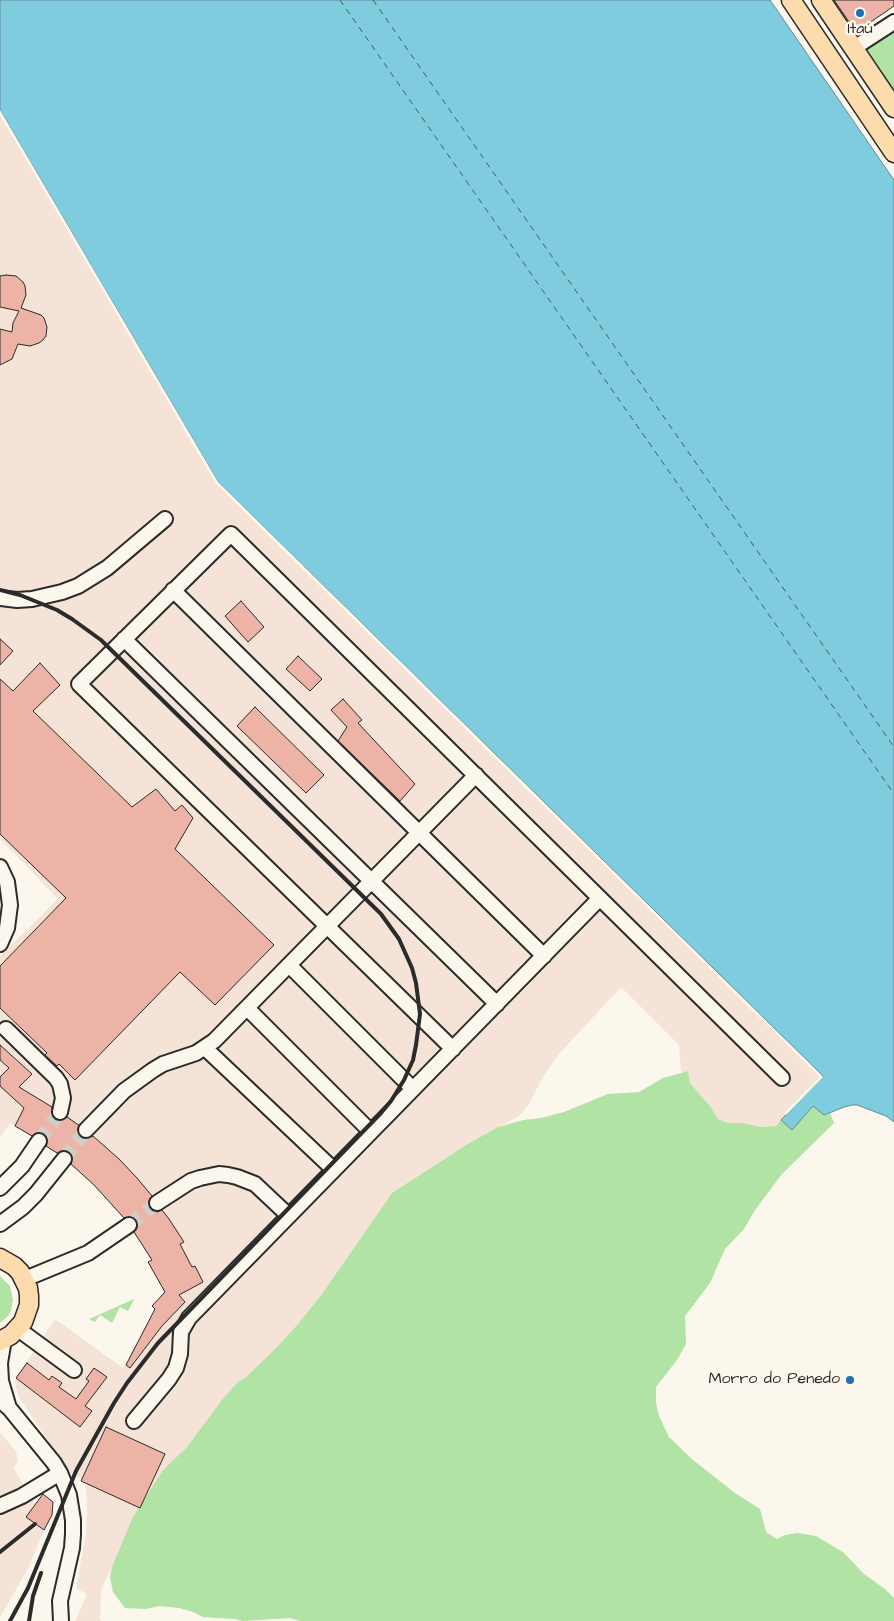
<!DOCTYPE html>
<meta charset="utf-8">
<style>
body{margin:0}
canvas{display:block;background:#fbf7ec}
</style>
<canvas width="894" height="1621"></canvas>
<script>
const context = document.querySelector('canvas').getContext('2d');
context.lineJoin = 'round';
function fillPath(path, color) {
  context.fillStyle = color;
  context.fill(path, 'evenodd');
}
function shape(rows) {
  const path = new Path2D();
  for (const r of rows) {
    path.moveTo(r[0], r[1]);
    for (let i = 2; i < r.length; i += 2) path.lineTo(r[i], r[i + 1]);
  }
  return path;
}
function trace(path, color, width, dash) {
  context.strokeStyle = color;
  context.lineWidth = width;
  context.lineCap = dash ? 'butt' : 'round';
  context.setLineDash(dash || []);
  context.stroke(path);
}
function drawText(font, color, halo, rows, align = 'center') {
  context.font = font + ' "Architects Daughter",sans-serif';
  context.lineWidth = 5;
  context.setLineDash([]);
  context.textBaseline = 'middle';
  context.strokeStyle = halo;
  context.fillStyle = color;
  for (const [text, x, y, turn = 0] of rows) {
    context.save();
    context.translate(x, y);
    context.rotate((+turn || 0) * Math.PI / 180);
    context.textAlign = isNaN(turn) ? turn : align;
    if (halo) context.strokeText(text, 0, 0);
    context.fillText(text, 0, 0);
    context.restore();
  }
}
fillPath(shape([
 [0,110,218,482,823,1077,776,1126,761,1127,742,1123,728,1123,718,1119,710,1106,690,1083,688,1072,681,1072,679,1045,621,987,558,1055,543,1077,529,1104,519,1116,466,1145,392,1193,322,1294,298,1324,277,1347,245,1378,238,1382,221,1401,187,1447,163,1470,140,1508,101,1590,100,1620,103,1621,75,1621,87,1594,76,1588,86,1532,87,1502,85,1483,81,1481,82,1479,69,1472,18,1396,15,1383,16,1378,55,1319,123,1368,155,1309,152,1306,162,1295,164,1290,162,1284,160,1285,148,1262,152,1259,139,1239,125,1220,94,1185,56,1153,10,1123,0,1137,0,956,58,899,0,839],
 [0,1433,16,1451,18,1460,14,1469,35,1504,43,1494,53,1502,52,1515,44,1530,29,1567,0,1617]
]), '#f6e3d7');
fillPath(shape([
 [894,26,894,105,856,52],
 [688,1071,690,1083,710,1106,718,1119,728,1123,742,1123,761,1127,776,1126,781,1120,792,1130,813,1106,824,1115,830,1113,834,1123,782,1174,755,1210,744,1229,725,1249,710,1283,685,1316,686,1344,677,1360,656,1387,656,1403,659,1416,669,1437,693,1460,735,1493,760,1509,766,1532,777,1539,785,1535,797,1533,816,1536,843,1552,864,1574,885,1589,894,1598,894,1621,300,1621,290,1618,243,1621,235,1619,203,1617,193,1612,179,1608,159,1606,146,1609,125,1608,113,1592,110,1577,112,1567,133,1517,149,1492,163,1470,187,1447,221,1401,238,1382,245,1378,277,1347,298,1324,322,1294,392,1193,466,1145,498,1127,523,1120,541,1118,564,1112,608,1094,639,1092,663,1078],
 [0,1276,10,1286,13,1299,11,1311,7,1317,0,1323],
 [134,1299,128,1311,120,1307,112,1323,100,1315,95,1322,89,1319]
]), '#b1e3a4');
const water = shape([
 [0,0,770,0,894,180,894,1122,886,1116,857,1105,852,1105,844,1107,824,1115,813,1106,792,1130,781,1120,823,1076,218,482,0,110,0,0]
]);
fillPath(water, '#80ccdf');
trace(water, '#5e8c97', 1);
fillPath(shape([
 [0,110,218,482,823,1077,786,1115,784,1113,820,1077,216,484,0,115]
]), '#fbf7ec');
trace(shape([
 [340,0,894,794],
 [373,0,894,747]
]), '#445b61', 1, [6, 5]);
const building = shape([
 [834,0,894,0,894,6,856,32,834,0],
 [6,275,16,276,23,282,25,286,26,295,21,308,41,315,44,318,47,327,46,336,43,340,39,343,30,346,18,344,12,359,0,365,0,329,12,332,13,323,19,311,0,307,0,276,6,275],
 [241,601,264,627,248,642,225,616,241,601],
 [0,639,13,651,0,665,0,639],
 [298,656,322,679,310,691,286,669,298,656],
 [40,663,60,685,33,711,132,807,156,789,175,811,182,805,193,818,175,849,274,945,215,1005,180,972,75,1080,59,1064,57,1066,45,1055,47,1053,0,1008,0,966,66,898,0,834,0,679,13,691,40,663],
 [343,699,362,720,358,723,415,784,400,801,338,741,347,727,331,710,343,699],
 [255,707,324,775,306,793,237,726,255,707],
 [0,1045,32,1074,19,1087,52,1107,52,1114,55,1119,62,1120,67,1117,77,1124,79,1125,78,1132,80,1137,88,1138,93,1136,119,1159,137,1178,152,1196,148,1203,149,1207,153,1211,157,1212,162,1210,169,1219,184,1242,180,1244,192,1267,195,1266,203,1282,179,1295,185,1302,162,1326,130,1368,126,1365,155,1309,152,1306,165,1292,148,1262,152,1260,134,1232,137,1228,136,1220,132,1217,124,1218,94,1185,71,1164,72,1156,69,1152,61,1151,57,1153,46,1146,47,1138,43,1134,36,1133,32,1136,15,1126,24,1108,0,1086,0,1077,9,1068,0,1060,0,1045],
 [27,1363,49,1380,52,1376,62,1383,59,1387,76,1399,89,1381,86,1379,94,1368,107,1377,85,1406,92,1411,80,1427,16,1378,27,1363],
 [106,1427,165,1454,140,1508,81,1481,106,1427],
 [43,1494,53,1502,52,1515,44,1530,26,1517,43,1494]
]);
fillPath(building, '#ecb3a6');
trace(building, '#2b2b2b', 1);
trace(shape([
 [39,1141,60,1112],
 [64,1159,86,1130],
 [129,1225,157,1203]
]), '#d1cec5', 14, [14, 7]);
const minor = shape([
 [854,48,894,22],
 [173,590,544,956],
 [0,598,17,600,32,599,62,592,78,586,107,568,165,519],
 [124,639,497,1004],
 [0,867,7,882,10,905,7,928,0,944],
 [289,965,413,1089],
 [247,1008,371,1132],
 [6,1029,56,1078,60,1084,63,1098,60,1112],
 [205,1048,334,1170],
 [453,1049,79,684,231,534,782,1078],
 [86,1130,124,1091,153,1070,163,1064,196,1053,214,1041,476,775],
 [0,1188,22,1166,39,1141],
 [157,1203,191,1181,200,1178,219,1174,228,1175,237,1177,255,1184,289,1216],
 [0,1224,23,1207,36,1194,64,1159],
 [25,1279,88,1253,129,1225],
 [18,1329,74,1370],
 [4,1339,0,1363,1,1381,9,1408],
 [0,1400,10,1409,54,1463,60,1473,69,1495,73,1520,73,1534,72,1548,60,1601,61,1621],
 [134,1421,169,1379,176,1368,180,1354,181,1332,189,1318,600,898],
 [0,1506,22,1496,60,1473]
]);
const major = shape([
 [791,0,894,153],
 [821,0,894,108],
 [0,1258,14,1266,20,1272,28,1288,29,1296,29,1305,23,1322,11,1335,0,1341]
]);
trace(minor, '#2b2b2b', 18);
trace(major, '#2b2b2b', 21);
trace(minor, '#fbf7ec', 14);
trace(major, '#fcdcac', 18);
trace(shape([
 [0,590,20,595,57,610,72,619,101,640,381,914,399,939,412,968,416,983,420,1014,416,1045,413,1060,404,1080,391,1101,381,1113,158,1343,127,1383,114,1403,76,1471,28,1588,10,1621],
 [0,1552,35,1524],
 [29,1621,33,1596,41,1573]
]), '#2b2b2b', 4);
for (const [x, y, r, color] of [
 [860,13,5,"#1f6fb2"],
 [850,1380,5,"#1f6fb2"]
]) {
  const dot = new Path2D();
  dot.arc(x, y, r, 0, 2 * Math.PI);
  context.fillStyle = color;
  context.fill(dot);
  trace(dot, '#fbf7ec', 2);
}
drawText('16px', '#2b2b2b', '#fbf7ec', [
 ["Itaú",860,30],
 ["Morro do Penedo",840,1380,"right"]
]);
</script>
